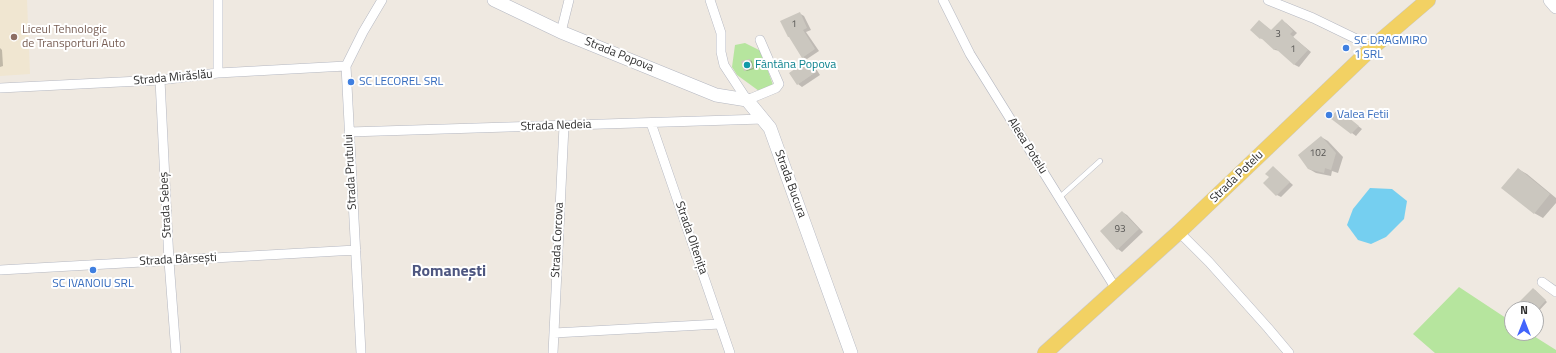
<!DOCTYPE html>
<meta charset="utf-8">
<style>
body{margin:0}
#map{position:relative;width:1556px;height:353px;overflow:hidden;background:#efe9e1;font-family:"Titillium Web",sans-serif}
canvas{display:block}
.north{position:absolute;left:1504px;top:301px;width:40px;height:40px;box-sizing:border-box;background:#fff;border:1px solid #ababab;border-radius:50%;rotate:0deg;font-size:11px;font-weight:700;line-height:16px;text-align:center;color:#2e2e2e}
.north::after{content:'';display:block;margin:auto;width:14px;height:18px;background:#4264fb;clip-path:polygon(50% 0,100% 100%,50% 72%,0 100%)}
</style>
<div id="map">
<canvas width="1556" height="353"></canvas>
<div class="north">N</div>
</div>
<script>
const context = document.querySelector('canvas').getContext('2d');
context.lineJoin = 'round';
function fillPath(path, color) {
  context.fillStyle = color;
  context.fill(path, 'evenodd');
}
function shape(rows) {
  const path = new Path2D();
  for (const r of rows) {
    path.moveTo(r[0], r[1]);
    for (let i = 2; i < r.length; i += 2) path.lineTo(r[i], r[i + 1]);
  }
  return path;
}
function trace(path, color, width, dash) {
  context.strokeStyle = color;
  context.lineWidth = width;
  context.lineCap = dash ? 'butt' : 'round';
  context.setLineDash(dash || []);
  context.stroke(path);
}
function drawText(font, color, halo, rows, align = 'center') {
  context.font = font + ' "Titillium Web",sans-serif';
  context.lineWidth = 4;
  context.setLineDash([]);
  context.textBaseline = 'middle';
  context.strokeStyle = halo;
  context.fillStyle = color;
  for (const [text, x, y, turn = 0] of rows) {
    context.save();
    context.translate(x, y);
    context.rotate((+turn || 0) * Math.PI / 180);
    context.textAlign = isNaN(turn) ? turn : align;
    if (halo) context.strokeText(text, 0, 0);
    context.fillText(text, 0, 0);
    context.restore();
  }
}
fillPath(shape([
 [0,0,27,0,30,74,0,76]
]), '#f0e6d1');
fillPath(shape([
 [745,43,761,51,773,85,759,91,737,75,732,67,735,45],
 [1459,287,1512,322,1512,333,1529,333,1556,350,1556,353,1435,353,1413,334]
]), '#b6e59e');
fillPath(shape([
 [1370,188,1392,189,1407,201,1404,219,1386,237,1371,244,1358,240,1347,225,1353,209]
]), '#75cff0');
fillPath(shape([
 [799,13,804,16,811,30,806,32,819,51,807,59,802,57,791,38],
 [1259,21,1272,31,1282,21,1286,23,1297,33,1293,37,1311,52,1299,67,1295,65,1280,51,1275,50,1265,40,1260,38],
 [0,48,2,50,3,66,0,67],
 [750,60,752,61,754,69,747,71,745,70],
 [808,61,813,64,820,75,802,87,798,84],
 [1338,110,1362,129,1356,136,1352,133],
 [1321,137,1328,141,1343,157,1338,173,1332,171,1331,176,1316,173,1309,169],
 [1273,167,1293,185,1281,197,1277,195,1270,177],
 [1518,169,1527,174,1556,198,1556,203,1543,218,1534,213],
 [1122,212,1127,215,1143,232,1122,252,1118,249],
 [1535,290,1547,302,1536,314,1536,309,1528,309]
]), '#0003');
fillPath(shape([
 [800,12,807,28,803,30,815,49,802,58,789,37,788,37,780,21],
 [1282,19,1293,31,1290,34,1308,50,1294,65,1276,49,1274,50,1261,38,1260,39,1250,30,1259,20,1271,30],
 [750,59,753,68,744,71,741,61],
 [808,60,816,72,797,85,789,73],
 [1338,109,1359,126,1351,134,1330,118],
 [1321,136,1336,153,1331,170,1325,168,1324,173,1308,169,1298,155],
 [1273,166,1290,182,1276,196,1263,183,1269,177,1265,174],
 [1518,168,1550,194,1534,214,1501,188],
 [1122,211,1139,229,1117,250,1100,231],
 [1533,288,1546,300,1538,309,1527,309,1519,302]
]), '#cbc7bf');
const lane = shape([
 [1060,197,1100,161]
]);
const street = shape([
 [710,0,721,33,721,52,724,65,747,100,776,88,779,84,760,40],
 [943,0,970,54,1116,289],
 [1268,0,1313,18,1373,47],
 [561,32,569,0],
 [218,73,218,0],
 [160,80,169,261,176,353],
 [0,88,160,80,218,73,346,66],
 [651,123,730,353],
 [349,132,763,119],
 [1179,232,1209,262,1268,328,1289,353],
 [0,270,356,250],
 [1542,282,1556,292],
 [554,333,720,324],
 [361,353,346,66,363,32,382,0],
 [553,353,564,126]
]);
const secondary = shape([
 [494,0,561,32,716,95,747,100,770,128,851,353],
 [1550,0,1556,7]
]);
const primary = shape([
 [1045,353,1179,232,1373,47,1428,0]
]);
trace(lane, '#b4b7c1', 5.5);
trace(street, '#b4b7c1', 10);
trace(secondary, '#b4b7c1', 14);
trace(primary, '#c9c9c9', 16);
trace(lane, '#fff', 4.5);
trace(street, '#fff', 9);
trace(secondary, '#fff', 13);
trace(primary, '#f2d163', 15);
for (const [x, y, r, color] of [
 [14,37,4,"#8d6e63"],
 [1346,48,4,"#3f7fe0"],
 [747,65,4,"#0f9aa8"],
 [351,82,4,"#3f7fe0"],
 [1329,115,4,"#3f7fe0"],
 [93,270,4,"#3f7fe0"]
]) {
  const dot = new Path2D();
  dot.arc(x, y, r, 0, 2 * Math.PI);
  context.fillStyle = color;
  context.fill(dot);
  trace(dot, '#fff', 1.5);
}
drawText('10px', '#555452', null, [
 ["1",794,25],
 ["3",1278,35],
 ["1",1293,50],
 ["102",1318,154],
 ["93",1120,230]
]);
drawText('12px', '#785e54', '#fff', [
 ["Liceul Tehnologic",22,30],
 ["de Transporturi Auto",22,44]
], 'left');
drawText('12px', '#366cbe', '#fff', [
 ["SC DRAGMIRO",1354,41],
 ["1 SRL",1354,55],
 ["SC LECOREL SRL",359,82],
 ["Valea Fetii",1337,115],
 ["SC IVANOIU SRL",93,284,"center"]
], 'left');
drawText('12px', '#2e2e2e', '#fff', [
 ["Strada Popova",619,55,22],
 ["Strada Mirăslău",173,78,-5],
 ["Strada Nedeia",556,126,-2],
 ["Aleea Potelu",1027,146,58],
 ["Strada Prutului",351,172,-93],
 ["Strada Potelu",1237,177,-44],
 ["Strada Bucura",790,184,70],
 ["Strada Sebeș",166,205,-93],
 ["Strada Oltenița",691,238,71],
 ["Strada Corcova",558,240,-87],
 ["Strada Bârsești",178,260,-3]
]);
drawText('12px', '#0d838f', '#fff', [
 ["Fântâna Popova",755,65]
], 'left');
drawText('bold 16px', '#4d5680', '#fff', [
 ["Romanești",449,272]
]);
</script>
